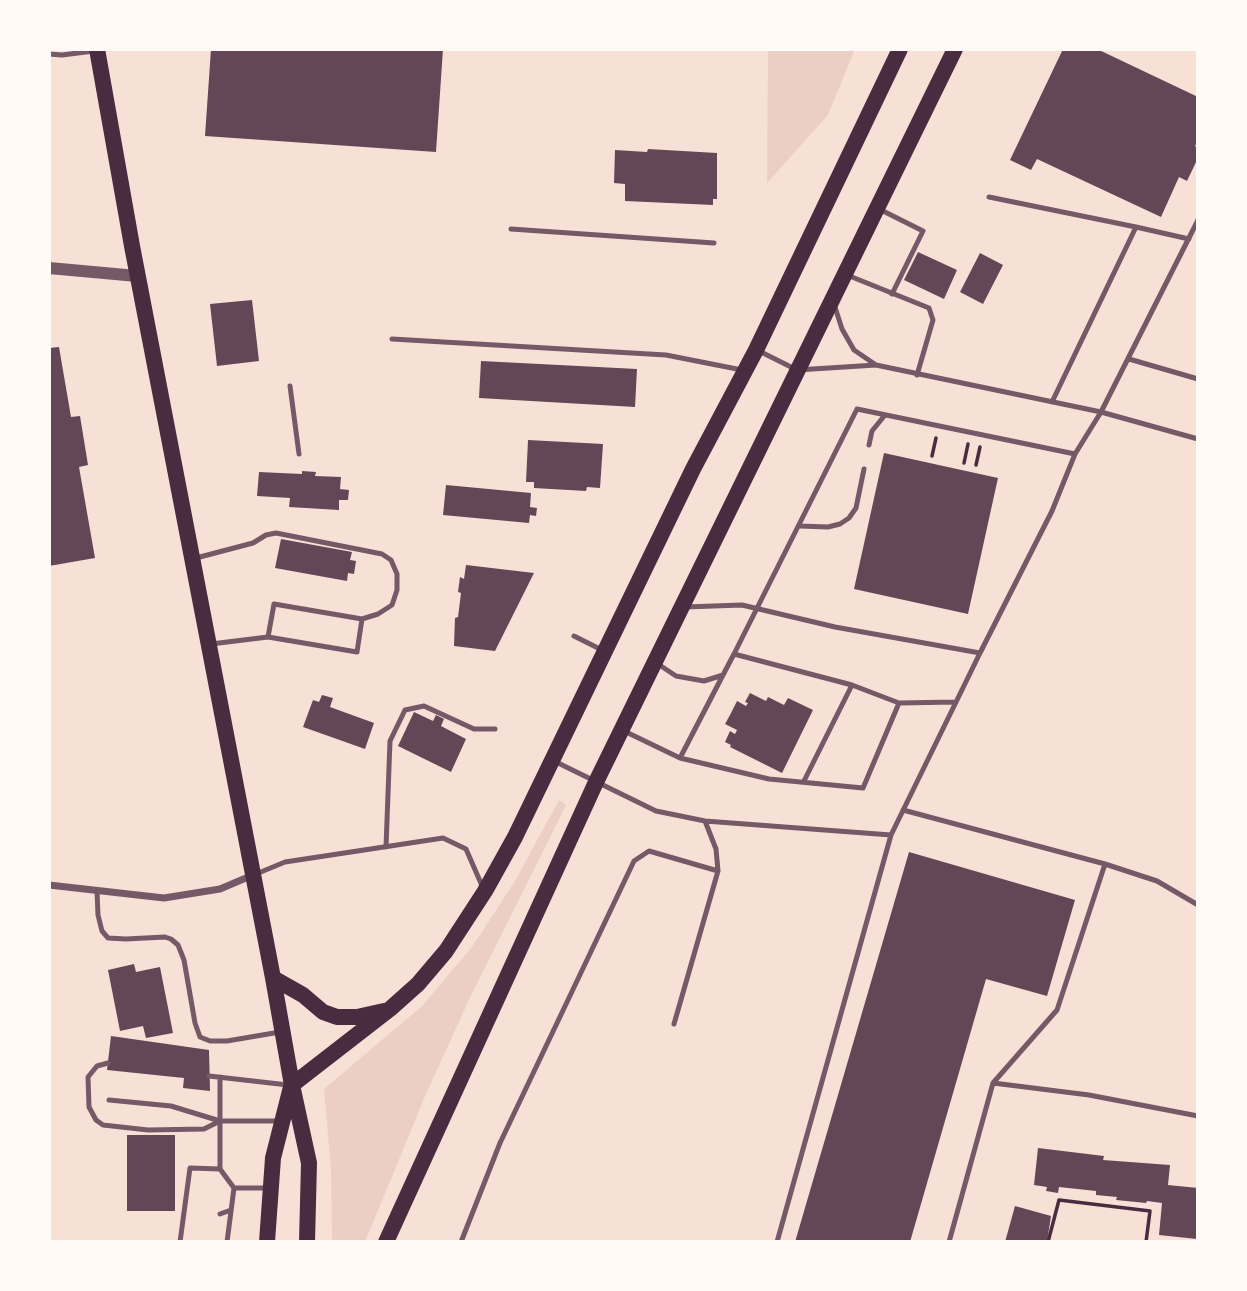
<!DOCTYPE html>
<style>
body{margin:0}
#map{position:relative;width:1247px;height:1291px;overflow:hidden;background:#f7e1d7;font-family:"Alegreya Sans",sans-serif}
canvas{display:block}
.frame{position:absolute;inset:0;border:51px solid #fffaf5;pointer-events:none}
</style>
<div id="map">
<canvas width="1247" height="1291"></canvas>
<div class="frame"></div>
</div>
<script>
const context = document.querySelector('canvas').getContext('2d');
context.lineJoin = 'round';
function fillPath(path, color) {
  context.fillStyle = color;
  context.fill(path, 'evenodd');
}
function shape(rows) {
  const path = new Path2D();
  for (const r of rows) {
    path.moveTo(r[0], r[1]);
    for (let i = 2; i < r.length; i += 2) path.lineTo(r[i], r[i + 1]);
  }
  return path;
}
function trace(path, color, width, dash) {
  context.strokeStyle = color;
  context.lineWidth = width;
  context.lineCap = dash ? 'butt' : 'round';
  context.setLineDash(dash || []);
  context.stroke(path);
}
fillPath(shape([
 [768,49,855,49,828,115,767,183],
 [559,800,566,805,468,1002,426,1094,365,1242,332,1242,331,1170,324,1089,422,1006,472,947,515,881]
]), '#ebcfc5');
fillPath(shape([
 [211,49,443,49,436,152,205,136],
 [1063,49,1097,49,1198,97,1198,140,1195,146,1198,148,1198,158,1187,181,1179,177,1161,217,1037,159,1031,170,1010,160],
 [648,149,717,153,717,199,713,199,713,205,625,201,625,184,614,183,615,150,647,152],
 [918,252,957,270,944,299,904,280],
 [980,253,1003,265,983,304,960,292],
 [252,300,259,361,217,366,210,304],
 [59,347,71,417,80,416,88,465,79,467,95,558,49,566,49,348],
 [481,361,637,369,635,407,479,398],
 [528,440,603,444,600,488,587,487,586,491,534,488,534,482,526,482],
 [884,453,998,478,968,614,854,589],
 [302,471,316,472,315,476,341,477,340,489,349,490,348,500,339,500,339,510,289,507,290,498,257,496,259,472,302,474],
 [446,485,531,493,530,507,537,508,536,516,530,515,529,523,443,515],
 [281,539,352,552,350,560,356,561,354,574,348,573,347,581,275,568],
 [466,565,534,573,495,651,454,646,455,618,458,617,461,593,458,592,460,577,464,579],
 [750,693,766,701,768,697,784,705,788,698,813,710,782,773,730,747,731,745,725,742,730,731,735,734,737,730,725,724,730,715,737,701,746,706,748,703,745,702],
 [322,695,333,698,330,707,374,723,365,749,303,727,313,700,319,702],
 [414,712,433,721,436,715,444,719,441,726,466,739,451,772,398,746],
 [909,852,1075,900,1047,996,986,979,910,1242,795,1242],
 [134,964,136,972,160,967,173,1033,146,1038,143,1026,120,1031,108,970],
 [111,1036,209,1050,210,1091,183,1088,184,1078,107,1070],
 [127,1135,175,1135,175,1211,127,1211],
 [1038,1148,1104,1156,1103,1160,1170,1165,1168,1185,1198,1188,1197,1239,1159,1235,1162,1203,1147,1201,1146,1203,1116,1200,1117,1197,1096,1195,1096,1191,1059,1187,1058,1193,1046,1191,1047,1187,1034,1185],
 [1015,1206,1051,1216,1047,1242,1005,1242]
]), '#644757');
trace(shape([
 [932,456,936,438],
 [964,463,968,444],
 [976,465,980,447],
 [1048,1242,1059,1200,1150,1211,1146,1242]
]), '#4a2c40', 3.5);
trace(shape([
 [49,54,62,55,94,51],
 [989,197,1136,227,1052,402],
 [879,209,923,231,892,294],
 [1136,227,1189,239],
 [511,229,714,243],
 [847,275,929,308,933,320,917,375],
 [834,304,842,329,854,350,876,365],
 [392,339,666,355,742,370],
 [759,351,797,370,876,365,1101,412,1198,439],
 [1129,359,1198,379],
 [290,386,299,454],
 [869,445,872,431,885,415],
 [800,526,828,527,840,524,849,518,856,508,864,469],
 [196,558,253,543,266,535,276,533,382,554,391,560,397,574,397,590,392,605,378,614,362,619],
 [685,607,742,605,835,627,980,653,891,835,777,1242],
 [574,636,602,650],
 [211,644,268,637,357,652,362,619,274,604,268,637],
 [980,653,1052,511,1075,454,1101,412,1198,220],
 [734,654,857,409,1075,454],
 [658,664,676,676,704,681,723,675,734,654,852,685,804,781],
 [899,703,956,702],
 [624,731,680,758,769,779,863,788,899,703,852,685],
 [680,758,723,675],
 [554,761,656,811,705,821,891,835],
 [903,810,1105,864,1157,881,1198,905],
 [386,847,390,741,405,710,424,706,474,729,495,729],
 [256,874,285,862,443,838,466,849,483,888],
 [97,891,98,915,102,931,108,938,126,939,165,937,171,939,178,945,184,960,195,1023,200,1037,210,1041,227,1041,280,1032],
 [674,1024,718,871,716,849,705,821],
 [108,1063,97,1066,88,1077,89,1107,96,1120,103,1125,148,1130,204,1129,220,1121],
 [209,1076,288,1085],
 [993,1083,1057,1010,1105,864],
 [109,1100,171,1106,220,1121,279,1121],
 [220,1169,220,1077],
 [234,1188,269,1188],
 [220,1214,231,1210],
 [180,1242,190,1168,220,1169,234,1188,227,1242],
 [461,1242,500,1143,634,861,649,851,718,871],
 [949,1242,993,1083,1089,1095,1198,1116]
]), '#755966', 5);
trace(shape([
 [49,885,164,898,220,889,253,875]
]), '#755966', 7);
trace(shape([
 [49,268,137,276]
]), '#755966', 12);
trace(shape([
 [97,49,132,246,273,978,292,1085,309,1163,307,1242],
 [273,978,303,995,323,1012,337,1017,357,1017,384,1011],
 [292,1085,390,1009,418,984,446,951,485,891,515,837,693,469,756,350,900,49],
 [267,1242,273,1158,291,1087],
 [386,1242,596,782,955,49]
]), '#4a2c40', 16);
</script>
